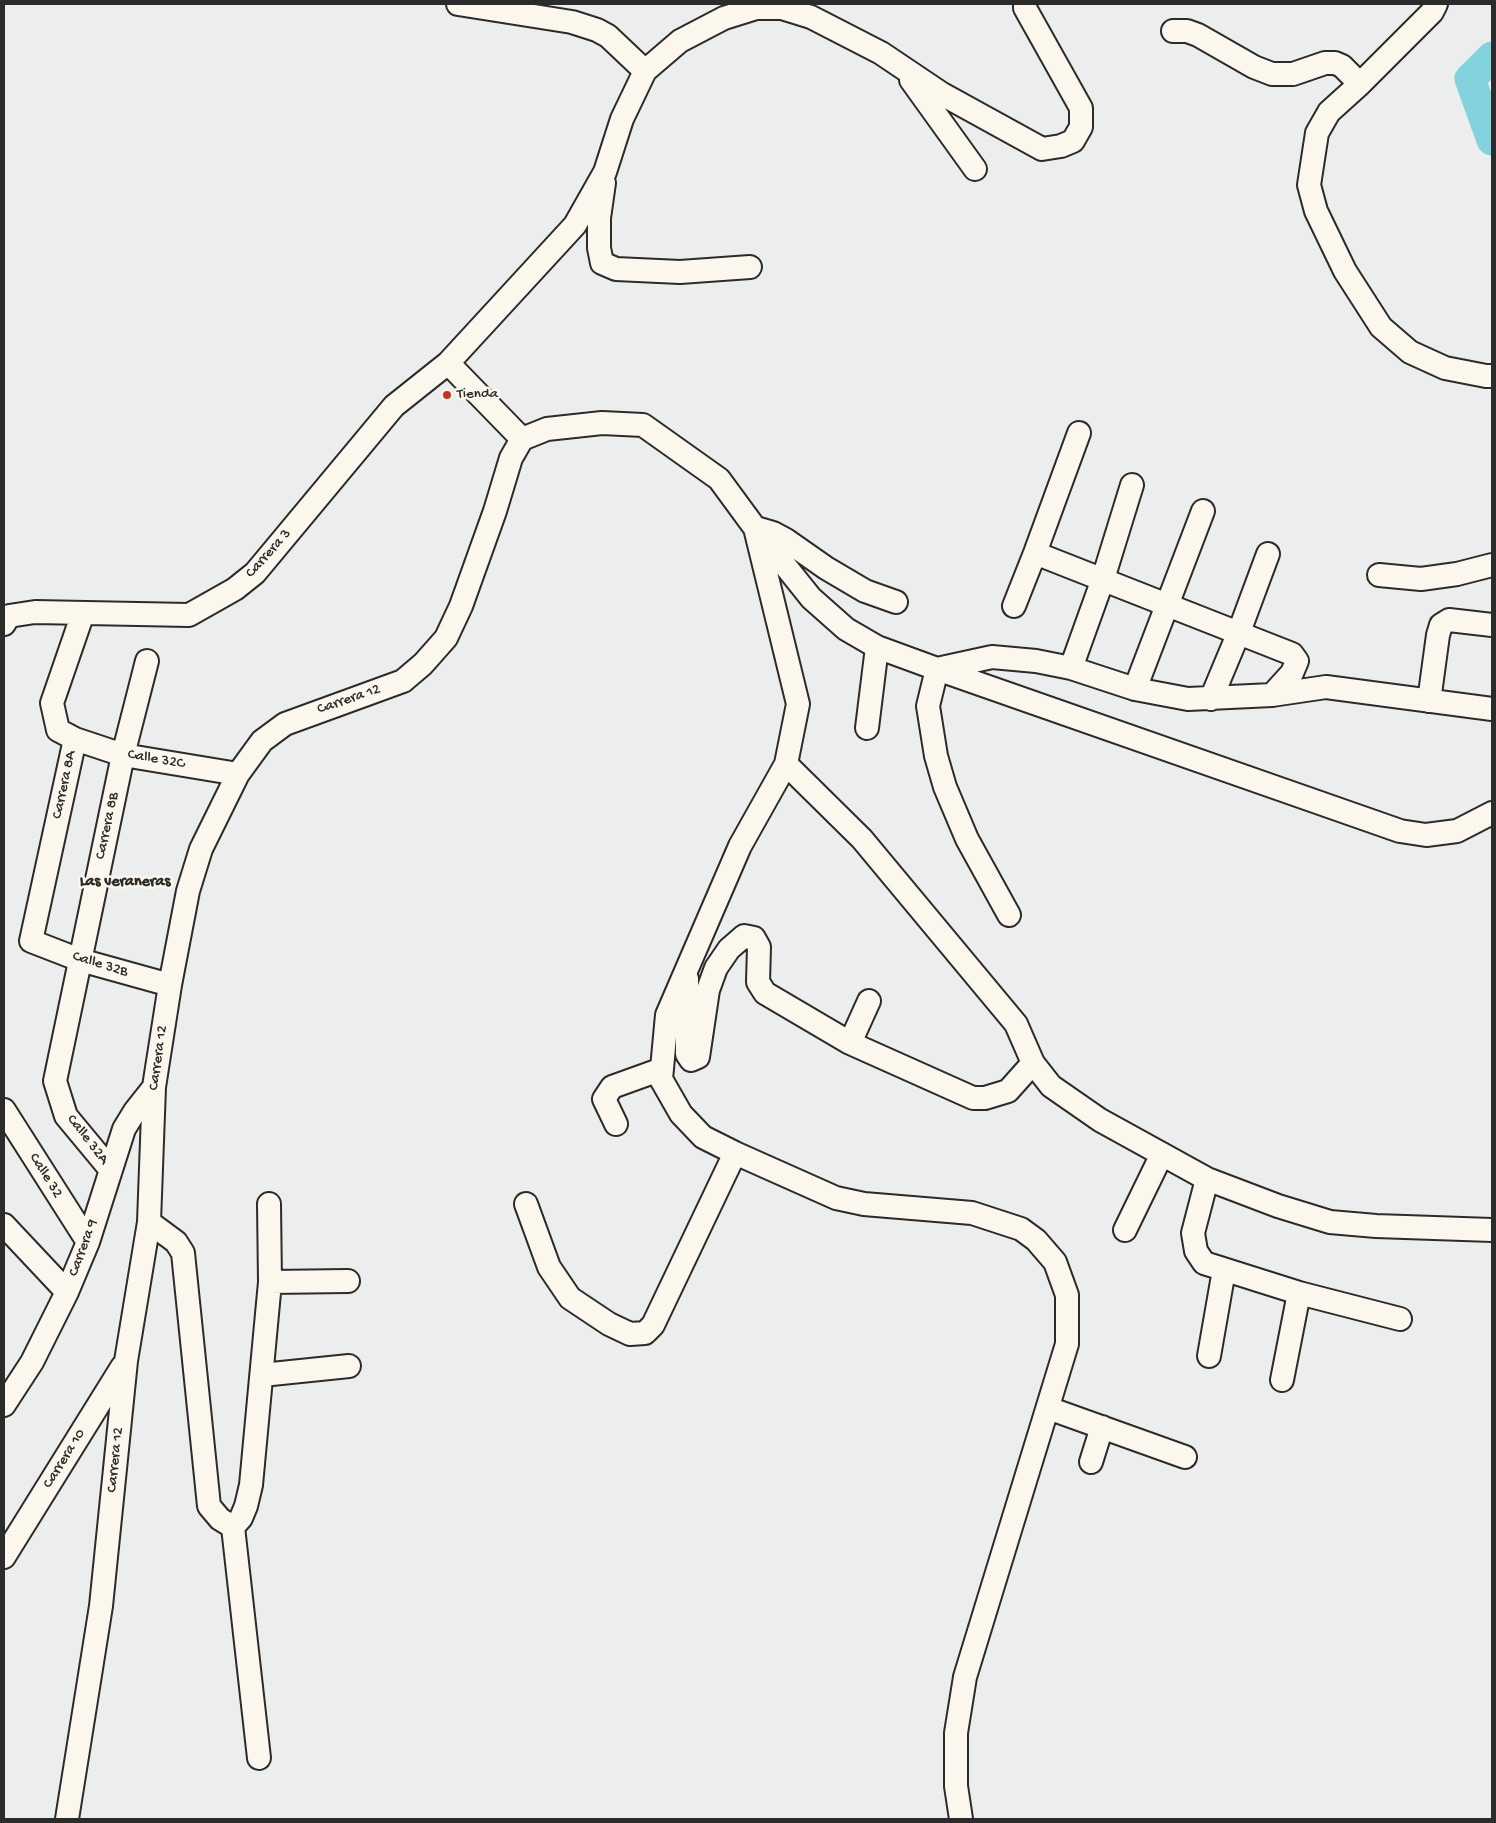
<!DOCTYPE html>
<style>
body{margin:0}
#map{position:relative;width:1496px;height:1823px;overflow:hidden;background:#eceeee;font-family:"Gochi Hand",sans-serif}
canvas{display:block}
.frame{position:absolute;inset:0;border:5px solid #2b2b2b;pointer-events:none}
</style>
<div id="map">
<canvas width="1496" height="1823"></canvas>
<div class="frame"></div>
</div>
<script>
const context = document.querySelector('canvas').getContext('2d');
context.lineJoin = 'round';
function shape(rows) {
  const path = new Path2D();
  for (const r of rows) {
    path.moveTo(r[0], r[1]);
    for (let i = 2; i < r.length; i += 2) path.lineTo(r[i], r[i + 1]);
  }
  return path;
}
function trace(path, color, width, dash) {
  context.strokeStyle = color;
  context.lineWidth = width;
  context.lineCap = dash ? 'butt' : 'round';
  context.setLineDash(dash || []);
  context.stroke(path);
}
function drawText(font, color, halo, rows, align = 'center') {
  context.font = font + ' "Gochi Hand",sans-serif';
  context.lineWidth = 5;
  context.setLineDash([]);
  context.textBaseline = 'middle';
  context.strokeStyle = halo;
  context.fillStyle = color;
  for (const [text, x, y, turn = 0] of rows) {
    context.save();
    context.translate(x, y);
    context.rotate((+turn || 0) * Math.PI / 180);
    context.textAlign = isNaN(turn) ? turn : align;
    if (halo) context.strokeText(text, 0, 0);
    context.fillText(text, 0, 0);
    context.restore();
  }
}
trace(shape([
 [1492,57,1470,79,1492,140]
]), '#83d3df', 31);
const minor = shape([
 [458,4,572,22,597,30,608,36,645,71],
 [1436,4,1432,12,1360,84,1329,112,1317,133,1309,185,1316,211,1345,271,1381,327,1410,352,1445,368,1486,376,1492,376],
 [1173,31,1187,31,1198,35,1254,67,1272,74,1293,74,1325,63,1335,63,1342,66,1360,84],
 [911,80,975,169],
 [604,183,599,218,599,248,602,263,616,269,680,272,750,267],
 [448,363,522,439],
 [522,439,547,429,602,423,643,425,719,479,755,528,811,598,846,629,877,647,937,669,1400,831,1426,835,1457,831,1492,813],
 [755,528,798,704,786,764,740,846,667,1015,661,1079,681,1114,703,1137,735,1153,836,1198,864,1204,972,1213,1021,1229,1036,1240,1055,1262,1067,1295,1067,1344,965,1677,956,1733,956,1786,961,1819],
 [756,528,773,533,786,540,826,568,865,591,896,602],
 [1035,553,1292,654,1297,661,1292,673,1272,695],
 [1379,575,1421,579,1457,574,1492,565],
 [1014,606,1035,553,1079,433],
 [83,613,52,703,58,730,75,739,31,941,80,960,170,985],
 [4,624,9,616,35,612,189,615,235,589,255,573,394,406,448,363,575,225,605,172,622,119,645,71,680,41,724,18,756,8,782,8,811,17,881,53,942,94,1042,149,1061,146,1073,141,1081,127,1081,108,1025,8,1025,4],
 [1071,668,1103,579,1132,485],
 [1135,689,1203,511],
 [1211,699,1239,632,1268,554],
 [1429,701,1438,635,1441,625,1449,620,1492,625],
 [867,728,877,647],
 [75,739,123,755,238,774],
 [786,764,862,839,1016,1024,1033,1063,1051,1086,1100,1120,1207,1179,1278,1206,1330,1222,1376,1226,1492,1230],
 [1009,915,967,839,945,787,936,756,928,706,937,669,992,657,1036,661,1071,668,1135,689,1188,699,1272,695,1326,687,1492,709],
 [687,979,687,1054,691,1060,698,1057,708,990,716,968,729,949,744,936,754,938,759,947,758,982,765,993,850,1043,973,1098,985,1098,1008,1091,1033,1063],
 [850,1043,869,1001],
 [4,1110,88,1242],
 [616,1124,604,1099,612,1087,662,1069],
 [110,1169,66,1116,55,1081,123,755,147,661],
 [1207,1179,1193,1233,1196,1251,1204,1263,1299,1293,1400,1319],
 [526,1204,549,1267,570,1298,609,1324,630,1334,645,1333,653,1325,735,1153],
 [149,1222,176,1242,183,1253,209,1506,220,1519,233,1527,241,1518,246,1506,251,1485,270,1282,269,1204],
 [4,1225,67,1292],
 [1125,1230,1162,1154],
 [270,1282,348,1281],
 [1209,1356,1224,1270],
 [262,1375,349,1366],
 [1282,1380,1299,1293],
 [4,1405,32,1362,67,1292,88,1242,124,1129,135,1111,154,1087],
 [1048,1408,1185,1457],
 [1091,1462,1102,1427],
 [233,1527,259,1758],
 [4,1557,122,1367],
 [67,1819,101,1606,126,1361,149,1222,154,1087,170,985,188,891,201,849,238,774,262,741,285,724,403,681,423,664,446,638,461,606,495,511,511,458,522,439]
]);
trace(minor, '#2b2b2b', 26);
trace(minor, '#fbf7ec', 22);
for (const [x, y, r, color] of [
 [447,395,5,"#c8321e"]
]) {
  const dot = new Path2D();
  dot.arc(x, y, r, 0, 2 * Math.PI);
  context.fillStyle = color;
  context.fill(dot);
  trace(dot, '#fbf7ec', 2);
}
drawText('15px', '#2b2b2b', '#fbf7ec', [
 ["Tienda",457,395]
], 'left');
drawText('15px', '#2b2b2b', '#fbf7ec', [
 ["Carrera 3",269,554,-48],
 ["Carrera 12",349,700,-19],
 ["Calle 32C",156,760,10],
 ["Carrera 8A",65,785,-78],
 ["Carrera 8B",108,826,-78],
 ["Calle 32B",100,965,17],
 ["Carrera 12",159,1058,-82],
 ["Calle 32A",87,1140,52],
 ["Calle 32",45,1176,58],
 ["Carrera 9",84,1248,-70],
 ["Carrera 10",65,1459,-58],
 ["Carrera 12",116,1460,-84]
]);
drawText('bold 16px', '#2b2b2b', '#fbf7ec', [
 ["Las veraneras",125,883]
]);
</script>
